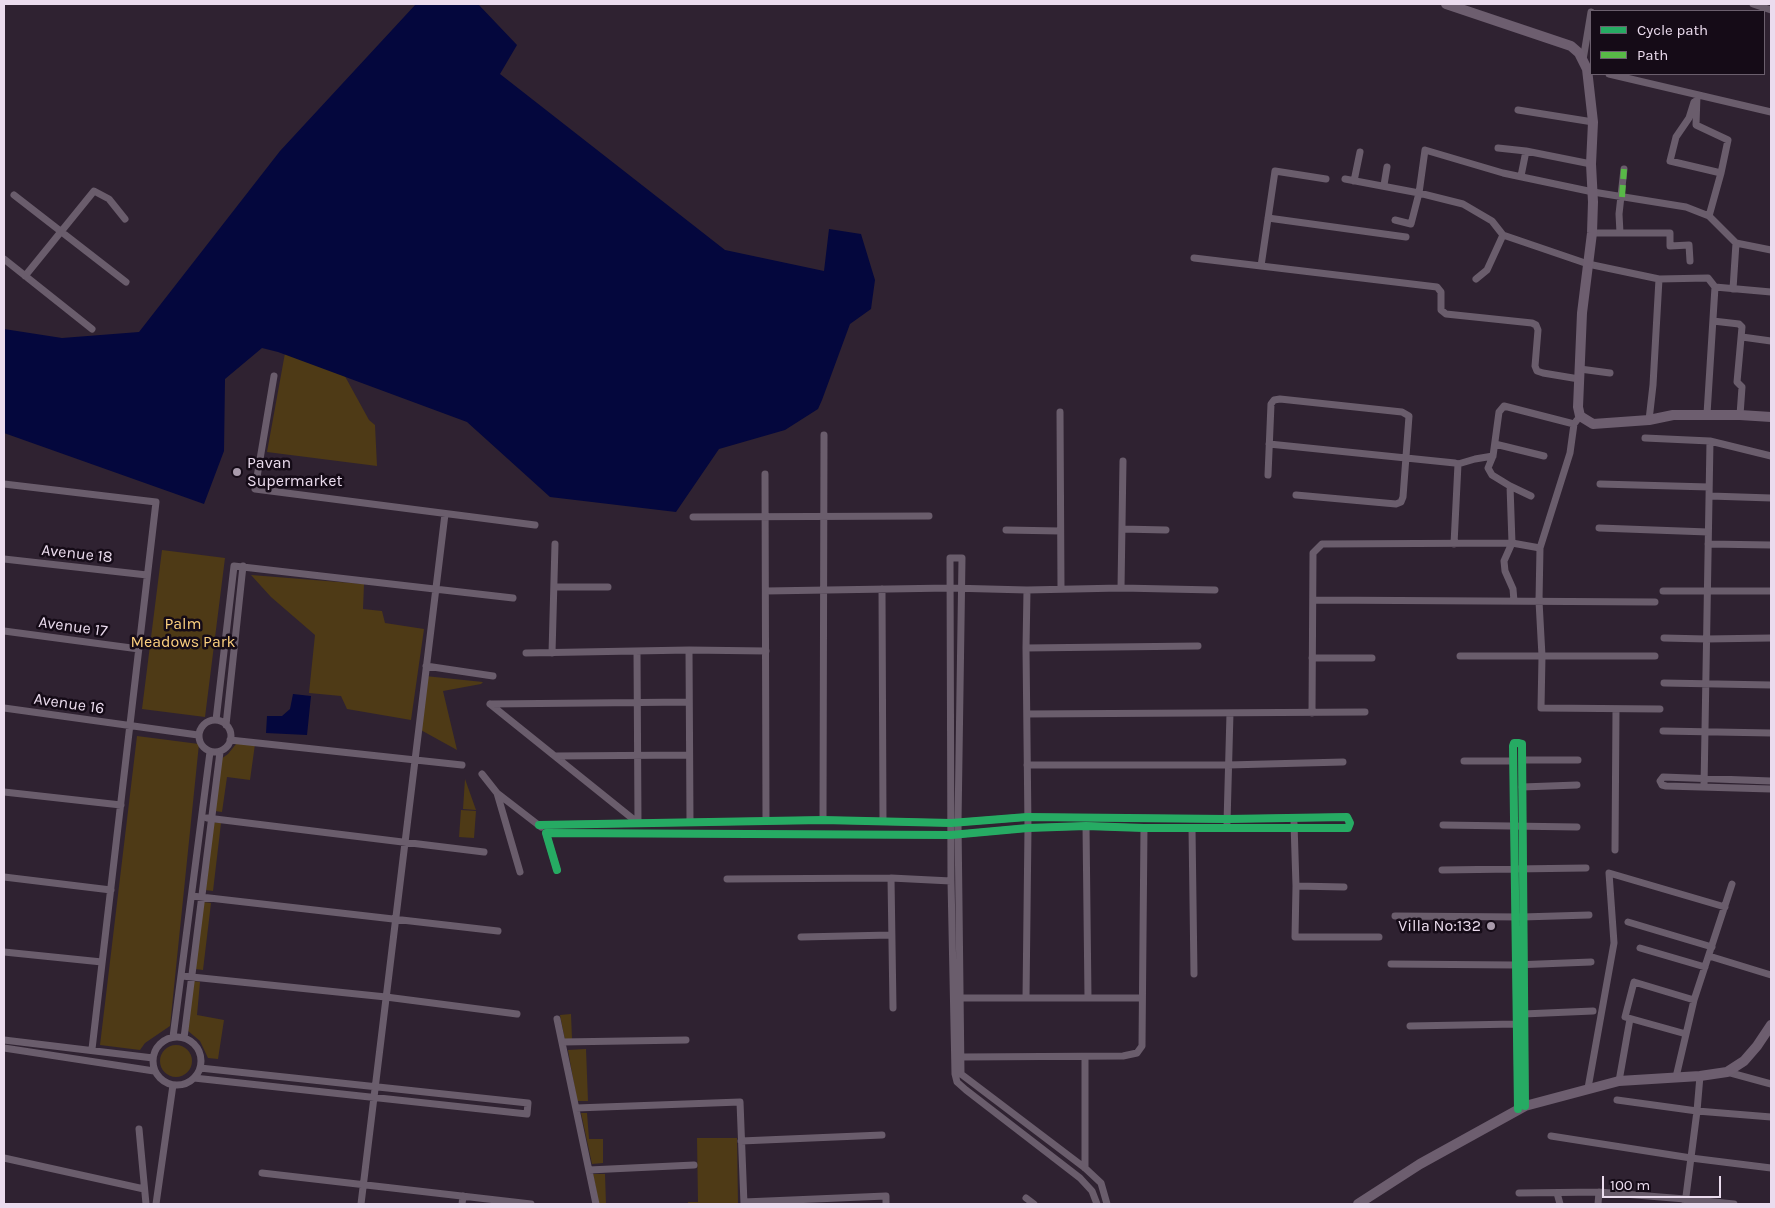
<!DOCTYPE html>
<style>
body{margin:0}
#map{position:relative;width:1775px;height:1208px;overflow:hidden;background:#2f2231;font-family:Karla,sans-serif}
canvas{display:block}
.frame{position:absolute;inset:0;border:5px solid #ebdcee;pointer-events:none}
.legend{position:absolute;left:1590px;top:10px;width:175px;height:65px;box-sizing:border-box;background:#150b17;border:1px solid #6b5f6d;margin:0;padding:6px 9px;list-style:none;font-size:15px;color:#ebdcee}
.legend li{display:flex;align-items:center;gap:10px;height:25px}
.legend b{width:25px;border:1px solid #6b5f6d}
.scale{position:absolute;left:1602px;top:1176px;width:119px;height:22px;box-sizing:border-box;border:2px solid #ebdcee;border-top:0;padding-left:6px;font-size:15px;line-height:18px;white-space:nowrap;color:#ebdcee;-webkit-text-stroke:4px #150b17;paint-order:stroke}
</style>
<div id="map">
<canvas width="1775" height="1208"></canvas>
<div class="frame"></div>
<ul class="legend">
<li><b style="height:6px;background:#26ab63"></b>Cycle path</li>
<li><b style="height:6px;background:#58b947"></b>Path</li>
</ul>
<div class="scale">100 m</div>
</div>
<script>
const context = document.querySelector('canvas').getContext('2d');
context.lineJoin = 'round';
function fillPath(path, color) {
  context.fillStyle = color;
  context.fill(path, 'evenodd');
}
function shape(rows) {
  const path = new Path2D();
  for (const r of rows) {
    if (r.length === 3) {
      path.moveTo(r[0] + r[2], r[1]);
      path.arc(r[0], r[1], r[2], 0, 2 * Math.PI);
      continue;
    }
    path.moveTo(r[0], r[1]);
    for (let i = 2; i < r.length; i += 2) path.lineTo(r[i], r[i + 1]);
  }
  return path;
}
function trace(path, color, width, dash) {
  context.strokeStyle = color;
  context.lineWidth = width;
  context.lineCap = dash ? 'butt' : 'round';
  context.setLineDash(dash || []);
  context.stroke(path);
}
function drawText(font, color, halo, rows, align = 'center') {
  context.font = font + ' Karla,sans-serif';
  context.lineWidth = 5;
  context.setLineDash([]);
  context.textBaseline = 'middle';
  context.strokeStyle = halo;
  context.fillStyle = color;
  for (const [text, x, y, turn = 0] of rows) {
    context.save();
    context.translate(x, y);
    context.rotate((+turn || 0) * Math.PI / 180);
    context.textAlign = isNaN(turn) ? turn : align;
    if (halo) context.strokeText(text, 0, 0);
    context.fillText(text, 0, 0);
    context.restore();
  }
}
fillPath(shape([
 [285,353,341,369,369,420,375,425,377,466,267,452],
 [162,550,225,558,205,717,142,709],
 [251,575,364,584,363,609,382,611,385,623,424,629,411,720,347,709,341,696,309,693,315,635,271,597],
 [425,676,483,682,481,684,443,691,457,750,419,729],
 [137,736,199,744,170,1026,145,1043,140,1050,100,1045],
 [236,744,255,744,250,780,227,777,222,812,215,811,221,759,228,754],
 [465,779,476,810,463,809],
 [461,810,476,811,474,838,459,837],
 [212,822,221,823,213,891,205,890],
 [203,902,211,903,203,970,195,969],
 [193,981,200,982,197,1015,224,1020,218,1059,208,1058,200,1041,187,1030],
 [571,1014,572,1039,565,1040,560,1015],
 [176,1061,16],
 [586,1049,588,1101,577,1101,568,1050],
 [581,1113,587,1113,589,1139,603,1139,603,1163,592,1164],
 [697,1138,737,1138,738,1204,688,1204,688,1202,698,1202],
 [593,1174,605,1174,606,1204,599,1204]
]), '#4e3a16');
fillPath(shape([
 [416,4,478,4,517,45,500,74,725,250,824,271,829,229,861,234,875,280,871,309,850,324,822,400,818,409,785,430,719,449,676,512,550,497,467,422,278,352,262,348,225,379,224,451,204,504,4,433,4,329,62,338,139,332,280,151],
 [293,694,311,696,307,735,266,733,267,716,282,716,290,709]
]), '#04073d');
trace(shape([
 [1753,4,1771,10],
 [1583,60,1591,12],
 [1609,74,1771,112],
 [1697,95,1696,125,1728,140,1721,173,1709,216],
 [1694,102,1689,118,1676,137,1670,161,1721,173],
 [1518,110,1593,122],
 [1498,148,1526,151,1591,164],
 [1521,176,1526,151],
 [1345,179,1419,193,1463,204,1492,221,1503,235],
 [1354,181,1360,152],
 [1384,185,1387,167],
 [14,195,126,282],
 [1268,218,1406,237],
 [1395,220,1411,224,1419,193,1425,150,1503,173,1593,192,1686,207,1709,216,1736,243,1771,250],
 [1592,233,1670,233,1670,246,1689,245,1690,261],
 [1620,233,1619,214,1624,169],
 [1194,258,1437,287,1441,292,1441,310,1446,314,1532,323,1536,325,1538,330,1535,366,1537,371,1543,373,1579,379],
 [4,259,92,329],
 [1261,266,1275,171,1326,179],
 [25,276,94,191,109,199,125,219],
 [1476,279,1487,270,1503,235,1588,264,1659,279,1708,278,1715,287,1771,292],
 [1733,289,1736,243],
 [1713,321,1739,324,1742,327,1737,382,1742,387,1740,415],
 [1742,337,1771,341],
 [1580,369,1610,373],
 [274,376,255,489,535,525],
 [1060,412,1061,588],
 [1707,414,1715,287],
 [1649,420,1653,385,1659,279],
 [1645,438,1710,441,1704,787],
 [1710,441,1771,456],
 [1269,444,1455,463,1458,464,1454,544],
 [1495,444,1544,456],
 [1458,464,1475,459,1493,456],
 [765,474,766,821],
 [1268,475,1271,404,1274,400,1280,399,1402,412,1409,416,1403,497,1401,502,1396,504,1296,495],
 [4,484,156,502,92,1049],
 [1600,484,1709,487],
 [1510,486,1531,496],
 [1710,496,1771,498],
 [693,517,929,516],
 [1599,528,1708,532],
 [1122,529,1166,530],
 [1006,530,1060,531],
 [1708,544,1771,545],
 [1540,548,1539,601,1542,656,1541,708,1660,709],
 [4,559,147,575],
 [555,587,608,587],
 [1121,588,1123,461],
 [882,589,883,820],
 [766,591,950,588,1027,590,1121,588,1215,590],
 [1663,591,1771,591],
 [1313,600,1655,602],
 [1514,601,1513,589,1505,571,1504,561,1512,543,1510,486,1492,475,1488,468,1493,456,1499,412,1504,406,1574,424,1577,420],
 [4,631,139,649],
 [1664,638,1706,639,1771,638],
 [1026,648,1198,646],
 [689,650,690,822],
 [637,651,638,823],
 [526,653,689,650,766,651],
 [552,653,555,544],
 [1460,656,1655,656],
 [1312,658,1372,658],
 [426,666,493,676],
 [1664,683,1771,685],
 [490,704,689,702],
 [490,704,638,823],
 [4,708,198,735],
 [1312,713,1313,553,1322,544,1512,543,1540,548,1570,453,1574,424],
 [1027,714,1365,712],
 [216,720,234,566,513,598],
 [215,736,16],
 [226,725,243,566],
 [1663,731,1771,733],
 [230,740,462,765],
 [555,756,689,755],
 [1522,760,1578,760],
 [1464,761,1513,761],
 [1027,765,1228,765,1343,762],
 [482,774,497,793,541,827],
 [1771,781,1663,777,1660,781,1662,785,1666,786,1771,789],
 [1522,787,1577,785],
 [4,792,121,805],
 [497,793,520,872],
 [207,818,484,852],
 [823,820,824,435],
 [1227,823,1230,713],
 [1294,823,1296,886,1295,937,1379,937],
 [539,825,823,820,951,823,1027,817,1227,819,1347,817,1350,823,1348,828,1144,828,1086,826,1028,828,951,835,546,833,557,870],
 [1443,825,1577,827],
 [1086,826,1088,998],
 [1192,828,1194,974],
 [1615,850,1616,709],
 [1442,870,1586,868],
 [4,877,111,890],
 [891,878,893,1008],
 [727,879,891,878,951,881],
 [1296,886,1344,887],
 [192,896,498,931],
 [1395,916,1522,917,1589,915],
 [1628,922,1712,947],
 [801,937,891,935],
 [1640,948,1705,967],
 [4,952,102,962],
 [1709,956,1771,975],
 [1391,964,1514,965,1591,962],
 [182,976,386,997,517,1014],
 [960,998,1142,998],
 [1026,998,1028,828,1026,648,1027,590],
 [1523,1014,1593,1011],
 [557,1019,596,1204],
 [1410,1026,1516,1024],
 [1686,1034,1625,1017,1634,982,1694,1000],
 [173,1037,210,752],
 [177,1061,24],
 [184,1038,220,752],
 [4,1040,153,1058],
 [562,1042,686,1040],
 [4,1048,154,1071],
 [961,1057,1123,1056,1137,1053,1142,1046,1144,828],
 [1085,1057,1085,1168],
 [1727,1072,1771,1084],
 [1676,1077,1694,1000,1732,884],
 [194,1078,527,1114,528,1103,200,1068],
 [1619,1081,1630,1019],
 [1588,1088,1614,943,1609,873,1725,907],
 [1617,1100,1697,1111,1771,1117],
 [576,1108,740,1102,744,1204],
 [1518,1109,1513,746,1514,743,1518,743,1522,744,1522,747,1525,1106],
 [139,1129,146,1204],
 [1551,1136,1691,1158,1771,1168],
 [741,1141,882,1135],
 [4,1158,144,1189],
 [589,1170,694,1165],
 [262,1173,531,1204],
 [1519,1193,1599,1192,1685,1199,1734,1204],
 [1557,1193,1560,1204],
 [1026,1198,1034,1204],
 [744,1202,886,1196,886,1204],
 [156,1204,173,1085],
 [361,1204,445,514],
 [462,1204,463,1196],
 [1097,1204,1092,1191,1080,1178,966,1090,957,1082,955,1074,951,881,950,558,962,558,958,822,961,1074,1085,1168,1101,1183,1107,1204],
 [1598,1204,1599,1192],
 [1685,1204,1697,1111,1700,1076]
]), '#6a5d6c', 7);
trace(shape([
 [1446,4,1571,46,1579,53,1587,69,1593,122,1591,164,1593,202,1592,233,1582,313,1578,407,1580,416,1593,424,1649,420,1673,415,1740,415,1771,417],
 [1358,1204,1420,1164,1525,1106,1619,1081,1700,1076,1727,1072,1744,1061,1757,1046,1771,1025]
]), '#6d5e6f', 10);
trace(shape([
 [1622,197,1624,169]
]), '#58b947', 6, [12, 6]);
trace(shape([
 [539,825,823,820,951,823,1027,817,1227,819,1347,817,1350,823,1348,828,1144,828,1086,826,1028,828,951,835,546,833,557,870],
 [1518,1109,1513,746,1514,743,1518,743,1522,744,1522,747,1525,1106]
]), '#26ab63', 8);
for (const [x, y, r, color] of [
 [237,472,5,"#a99bac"],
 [1491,926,5,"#a99bac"]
]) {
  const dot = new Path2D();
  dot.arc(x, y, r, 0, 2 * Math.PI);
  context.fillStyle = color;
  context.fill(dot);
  trace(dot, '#150b17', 2);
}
drawText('16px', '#ebdcee', '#150b17', [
 ["Pavan",247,463],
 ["Supermarket",247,481],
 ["Villa No:132",1481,926,"right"]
], 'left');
drawText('16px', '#ebdcee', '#150b17', [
 ["Avenue 18",77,554,6],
 ["Avenue 17",73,627,8],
 ["Avenue 16",69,704,8]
]);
drawText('16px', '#fbcf7e', '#150b17', [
 ["Palm",183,624],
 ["Meadows Park",183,642]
]);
</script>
